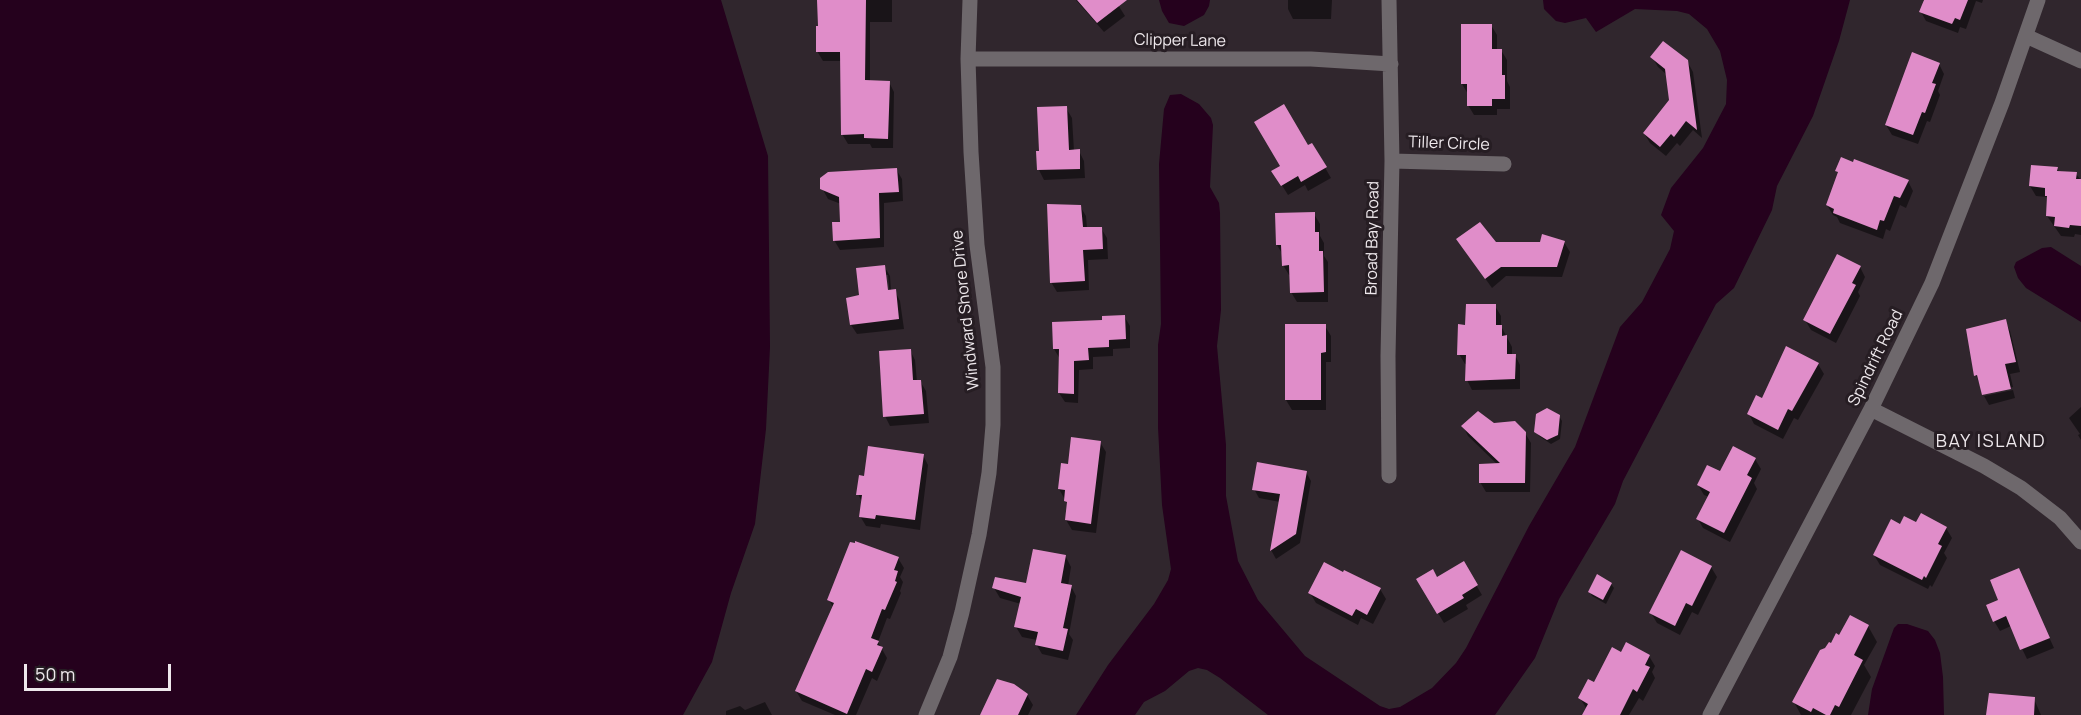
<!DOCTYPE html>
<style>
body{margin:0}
#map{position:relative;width:2081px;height:715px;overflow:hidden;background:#30262d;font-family:Manrope,sans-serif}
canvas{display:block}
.scale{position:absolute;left:24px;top:664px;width:147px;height:27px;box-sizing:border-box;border:3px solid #eee8ec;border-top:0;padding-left:8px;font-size:18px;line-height:21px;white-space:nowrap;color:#eee8ec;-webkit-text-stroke:4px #261d23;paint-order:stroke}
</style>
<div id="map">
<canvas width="2081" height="715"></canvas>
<div class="scale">50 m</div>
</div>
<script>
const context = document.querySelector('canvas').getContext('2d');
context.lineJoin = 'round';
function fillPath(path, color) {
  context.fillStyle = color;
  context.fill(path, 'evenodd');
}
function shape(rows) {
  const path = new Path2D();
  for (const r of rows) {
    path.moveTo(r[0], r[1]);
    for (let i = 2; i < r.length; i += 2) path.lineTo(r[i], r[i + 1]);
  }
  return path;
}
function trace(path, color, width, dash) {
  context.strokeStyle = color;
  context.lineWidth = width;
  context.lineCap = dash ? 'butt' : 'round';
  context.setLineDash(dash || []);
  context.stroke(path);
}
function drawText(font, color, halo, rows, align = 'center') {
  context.font = font + ' Manrope,sans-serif';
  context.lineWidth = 6;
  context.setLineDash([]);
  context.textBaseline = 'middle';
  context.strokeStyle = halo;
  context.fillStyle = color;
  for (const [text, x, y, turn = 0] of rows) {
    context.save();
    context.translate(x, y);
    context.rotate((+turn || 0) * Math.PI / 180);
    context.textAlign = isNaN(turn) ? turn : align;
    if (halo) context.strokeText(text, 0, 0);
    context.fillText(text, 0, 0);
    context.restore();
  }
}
fillPath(shape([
 [0,0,721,0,768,156,770,347,766,429,755,524,731,593,712,662,683,715,0,715],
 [1159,0,1210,0,1209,6,1204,15,1184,26,1169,23,1162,11],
 [1543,0,1850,0,1839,41,1813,116,1777,186,1772,210,1734,288,1716,304,1623,481,1615,504,1559,599,1535,658,1495,715,1268,715,1220,678,1207,670,1198,668,1189,671,1165,691,1144,702,1135,715,1076,715,1108,665,1154,604,1168,580,1171,569,1162,505,1158,427,1158,345,1161,324,1159,164,1164,109,1170,95,1181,94,1199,104,1211,118,1213,125,1210,187,1219,203,1220,213,1221,310,1217,346,1226,445,1226,496,1238,561,1258,600,1305,656,1380,706,1389,709,1400,707,1432,688,1456,663,1466,648,1529,526,1575,447,1620,327,1642,302,1670,249,1674,231,1661,215,1671,188,1703,148,1726,104,1727,80,1720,51,1707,29,1689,14,1677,11,1635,9,1596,32,1586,18,1565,23,1556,21,1544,9],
 [2051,247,2081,266,2081,322,2026,288,2018,278,2014,267,2016,262,2042,248],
 [1898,624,1907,624,1928,631,1935,640,1940,653,1943,677,1944,715,1868,715,1872,689,1894,628]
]), '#25011d');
fillPath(shape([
 [819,0,892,0,892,22,870,22,870,82,889,82,894,92,893,148,872,148,870,144,848,144,842,134,841,61,823,61,817,51,820,27],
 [1076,0,1115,0,1125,16,1104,32],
 [1288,0,1332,0,1331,19,1293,19,1288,9],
 [1923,0,1983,0,1982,3,1976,1,1966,29,1960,27,1958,33,1926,21,1921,12,1924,2],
 [1491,25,1497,35,1497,50,1501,50,1507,60,1507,81,1510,87,1510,109,1497,109,1497,115,1474,115,1468,105,1468,94,1462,84],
 [1652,57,1687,61,1693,72,1702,138,1693,130,1680,146,1677,143,1666,156,1650,143,1644,133,1671,100,1667,75,1658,67],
 [1939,64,1944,74,1938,91,1940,95,1930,122,1927,121,1918,144,1892,135,1886,125],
 [1066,108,1072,118,1074,151,1079,151,1084,161,1085,178,1044,180,1039,170,1038,152,1041,152],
 [1312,145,1331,178,1308,191,1305,185,1288,195,1273,171],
 [2057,168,2059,172,2076,174,2081,180,2081,235,2075,234,2074,237,2061,236,2047,216,2047,197,2036,196,2030,186],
 [896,169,902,179,903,201,884,203,884,247,840,250,834,240,842,223,841,204,828,199,822,188],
 [1837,171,1908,181,1913,191,1906,208,1900,205,1890,231,1886,229,1883,239,1840,223,1837,217,1833,215,1827,205,1839,175],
 [1080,206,1086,216,1087,228,1101,228,1107,238,1108,259,1088,260,1089,290,1057,292,1051,282],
 [1314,214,1320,224,1320,236,1324,243,1324,256,1328,262,1328,302,1297,302,1291,292,1291,275,1289,275,1283,265,1283,255,1277,245],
 [1564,242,1570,252,1562,277,1506,276,1492,288,1464,249],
 [884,266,890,276,891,291,895,291,900,301,904,329,857,334,851,325,861,296],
 [884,275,888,275,890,297,887,298],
 [1860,267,1865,277,1858,292,1860,296,1836,343,1811,330,1805,320],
 [1495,306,1501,316,1501,326,1512,347,1512,355,1515,355,1520,365,1520,389,1472,390,1467,380,1467,364,1465,364,1459,354,1467,326],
 [1124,316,1130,326,1130,348,1113,349,1113,356,1093,357,1093,369,1079,370,1078,403,1065,402,1059,393,1060,359,1054,349,1104,322],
 [2005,321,2010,331,2020,372,2010,374,2013,387,1984,393,1984,396,1976,375],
 [1325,326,1331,336,1331,362,1326,362,1326,410,1292,410,1286,400],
 [910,350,915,360,917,382,920,381,926,391,929,423,890,426,885,416],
 [1818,364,1824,374,1798,420,1794,418,1783,439,1754,424,1749,414,1762,400],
 [2013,390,2015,398,1989,405,1984,396],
 [2081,407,2081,440,2078,435,2080,434,2069,418],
 [1559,416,1562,421,1560,439,1551,444,1539,436,1536,431],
 [1494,424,1525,433,1531,443,1530,492,1486,492,1480,482,1498,465,1468,436,1463,426],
 [1100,442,1106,452,1096,533,1072,530,1066,520,1068,505,1059,489,1069,465],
 [923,455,928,465,920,530,881,524,880,528,866,526,860,516,862,502,858,494,866,478],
 [1755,459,1761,469,1754,483,1757,489,1730,542,1703,528,1698,519,1709,497,1704,495,1698,485],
 [1306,472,1311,481,1300,543,1276,559,1271,550,1280,502,1259,498,1254,489],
 [1917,524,1946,528,1952,538,1944,553,1947,558,1932,587,1930,585,1928,589,1880,565,1874,555,1901,526],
 [1066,557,1071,567,1068,586,1071,586,1076,596,1069,634,1073,640,1068,660,1042,654,1036,644,1037,640,1022,637,1016,627,1021,604,1000,598,994,588,1027,585],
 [898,558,904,568,900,577,903,582,900,591,901,593,890,619,887,618,878,642,887,658,877,681,872,678,856,715,835,715,802,701,796,691,833,607,829,600],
 [1463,563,1482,595,1466,605,1468,609,1444,623,1418,580,1437,579],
 [1711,567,1717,577,1698,615,1692,612,1680,635,1657,623,1651,613],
 [2018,569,2054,648,2027,659,2011,626,2000,631,1994,621,2000,601],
 [1343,574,1380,589,1386,599,1373,624,1361,618,1358,625,1316,603,1310,593],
 [1611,584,1614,588,1606,604,1592,596,1590,592],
 [1850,617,1868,626,1877,642,1864,665,1871,677,1851,715,1801,715,1794,702,1840,637],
 [1622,654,1649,656,1655,666,1652,672,1655,678,1643,701,1639,698,1629,715,1584,715,1586,708,1580,698],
 [1027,695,1033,705,1028,715,981,715],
 [2034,699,2041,715,1988,715],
 [765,702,772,715,726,715,726,711,740,706,745,710]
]), '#0007');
fillPath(shape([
 [817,0,866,0,865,80,890,81,888,139,864,138,864,134,841,135,840,52,816,52,816,26,818,26],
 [1077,0,1127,0,1097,23],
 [1924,0,1968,0,1960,20,1955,18,1952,24,1919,12],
 [1461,24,1492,24,1492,49,1502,49,1502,75,1505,75,1505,99,1492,99,1492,106,1467,106,1467,84,1461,84],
 [1663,41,1688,60,1697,130,1686,121,1674,137,1671,134,1660,147,1643,133,1669,100,1665,69,1650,57],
 [1912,52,1940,63,1932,83,1936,84,1925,113,1922,112,1913,135,1885,125],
 [1284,104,1308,145,1312,143,1327,167,1301,182,1298,176,1281,186,1271,171,1280,166,1254,122],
 [1067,106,1069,150,1080,149,1080,169,1037,170,1036,151,1039,151,1037,107],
 [1841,157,1853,162,1854,159,1909,180,1900,198,1894,196,1884,221,1880,220,1877,230,1833,213,1834,209,1826,205,1838,172,1835,171],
 [2031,165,2058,167,2057,171,2077,172,2076,179,2081,179,2081,226,2070,225,2069,228,2054,226,2055,217,2046,216,2047,196,2045,196,2045,188,2029,186],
 [897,168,899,192,879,193,880,238,833,241,832,222,840,222,839,197,820,189,820,178,828,172],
 [1047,204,1081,205,1083,227,1102,227,1103,249,1083,250,1085,281,1050,283],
 [1315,212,1315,232,1319,232,1319,251,1323,251,1324,292,1290,293,1289,265,1282,266,1281,245,1276,245,1275,213],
 [1480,222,1496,242,1540,242,1542,234,1565,241,1557,267,1501,267,1485,279,1456,239],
 [1837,254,1861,266,1852,283,1856,285,1830,334,1803,320],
 [885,265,888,290,896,289,899,319,850,325,846,298,859,295,856,268],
 [1466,304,1496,304,1496,325,1502,325,1502,336,1507,335,1507,354,1516,354,1515,379,1465,381,1466,355,1457,355,1458,324,1465,325],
 [1125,315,1126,339,1109,340,1109,347,1088,348,1089,360,1074,361,1074,394,1058,393,1059,349,1053,349,1052,322,1102,320,1102,316],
 [2006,319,2016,362,2005,364,2011,389,1982,395,1977,375,1974,376,1966,329],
 [1285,324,1326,324,1326,352,1321,353,1321,400,1285,400],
 [1786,346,1819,363,1792,411,1788,409,1778,430,1747,414,1756,395,1762,398],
 [911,349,913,380,921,380,924,414,883,417,879,351],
 [1547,408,1560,415,1558,435,1547,440,1534,432,1536,414],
 [1478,411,1494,423,1515,421,1526,432,1525,483,1479,483,1479,464,1500,463,1461,426],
 [1071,437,1101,441,1091,524,1065,520,1067,502,1064,501,1065,490,1058,489,1061,463,1068,464],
 [868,446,924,454,915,520,876,515,875,519,859,517,862,495,856,495,859,475,864,476],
 [1733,446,1756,458,1747,475,1752,478,1724,533,1696,519,1710,492,1697,485,1707,465,1720,471],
 [1257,462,1307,471,1296,534,1270,551,1280,494,1252,490],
 [1921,513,1947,527,1938,544,1942,546,1926,578,1924,576,1922,580,1873,555,1891,519,1900,524,1904,516,1916,522],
 [855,541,899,557,894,570,898,571,895,581,897,582,885,610,882,609,871,638,879,641,877,645,883,647,872,672,866,669,847,714,795,691,834,603,827,600,850,542,855,543],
 [1033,549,1066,555,1061,583,1072,585,1063,628,1068,629,1063,651,1035,645,1038,632,1014,627,1021,597,992,588,995,577,1026,583],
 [1681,550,1712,566,1692,606,1686,603,1675,626,1649,613],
 [1464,561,1478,585,1462,595,1464,598,1437,614,1416,579,1433,569,1437,577],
 [1324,562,1343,572,1344,570,1381,588,1367,615,1356,609,1352,616,1308,593],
 [2019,568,2050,638,2020,650,2006,616,1993,622,1986,605,1998,600,1990,580],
 [1597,574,1612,583,1603,600,1588,592],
 [1850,615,1869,625,1854,655,1863,660,1839,707,1835,705,1830,715,1826,715,1813,708,1811,712,1792,702,1820,650,1825,648,1829,642,1831,643,1836,633,1839,635],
 [1626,642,1650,655,1645,665,1650,667,1637,692,1633,689,1620,715,1582,715,1588,704,1578,698,1588,679,1594,682,1612,647,1621,652],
 [997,679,1014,684,1028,694,1018,715,980,715],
 [1989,693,2035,697,2034,715,1986,715]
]), '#e08dc9');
trace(shape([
 [2026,36,2081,61],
 [968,59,1311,59,1391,64],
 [1392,161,1504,164],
 [1871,409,1984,466,2021,488,2060,518,2081,542],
 [1389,476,1388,356,1392,161,1389,0],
 [926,715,950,657,962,612,979,535,989,473,993,425,993,367,977,245,971,152,968,59,970,0],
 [1710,715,1871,409,1932,283,2002,103,2038,0]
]), '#6e686c', 15);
drawText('16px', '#eee8ec', '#261d23', [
 ["Clipper Lane",1180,41,1],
 ["Tiller Circle",1449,144,2],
 ["Broad Bay Road",1373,238,-89],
 ["Windward Shore Drive",966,310,-96],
 ["Spindrift Road",1876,358,-64]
]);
context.letterSpacing = '1.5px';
drawText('18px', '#eee8ec', '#261d23', [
 ["BAY ISLAND",1991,442]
]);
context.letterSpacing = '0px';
</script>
